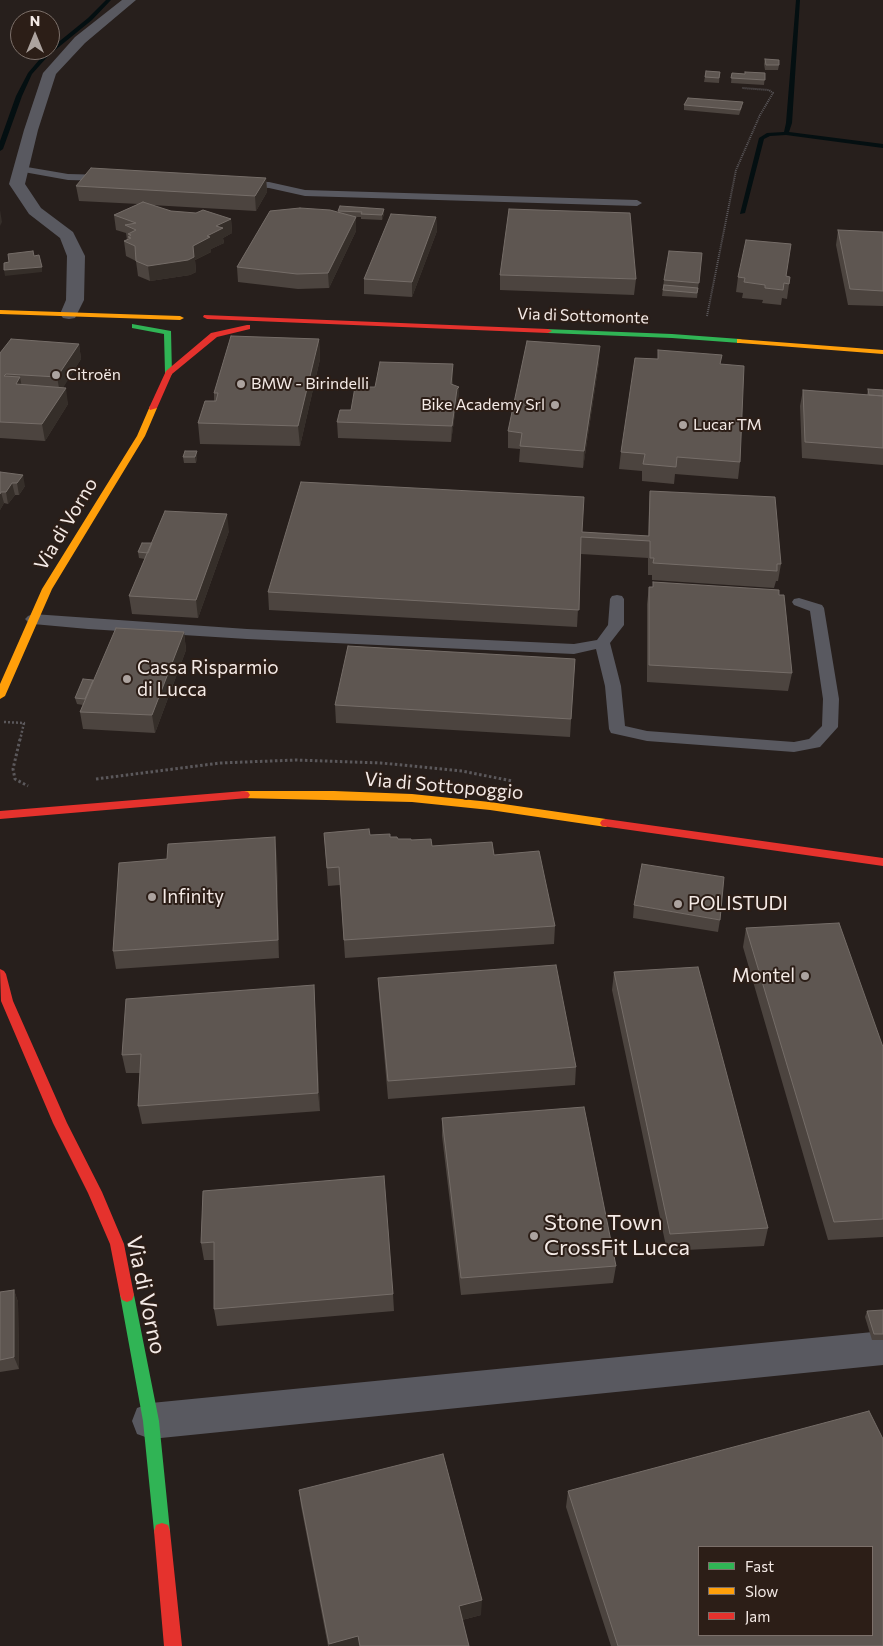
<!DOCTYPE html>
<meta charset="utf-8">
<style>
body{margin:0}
#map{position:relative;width:883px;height:1646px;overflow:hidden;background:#271f1c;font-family:Commissioner,sans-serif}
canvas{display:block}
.legend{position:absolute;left:698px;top:1546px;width:175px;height:90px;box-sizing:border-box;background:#2c1e17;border:1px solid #7c706a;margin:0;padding:6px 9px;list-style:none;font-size:15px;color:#f4eae6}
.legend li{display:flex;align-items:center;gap:10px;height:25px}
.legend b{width:25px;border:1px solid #7c706a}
.north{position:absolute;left:10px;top:10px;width:50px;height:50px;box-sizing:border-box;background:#2c1e17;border:1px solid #7c706a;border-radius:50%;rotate:0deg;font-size:14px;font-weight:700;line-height:20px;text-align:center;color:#f4eae6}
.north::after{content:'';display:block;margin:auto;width:18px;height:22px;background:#aca39f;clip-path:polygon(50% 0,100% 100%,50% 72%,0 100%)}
</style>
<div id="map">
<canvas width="883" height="1646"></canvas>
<ul class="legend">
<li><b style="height:6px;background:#30b455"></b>Fast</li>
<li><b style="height:6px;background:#ff9f0a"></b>Slow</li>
<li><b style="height:6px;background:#e5322d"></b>Jam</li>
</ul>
<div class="north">N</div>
</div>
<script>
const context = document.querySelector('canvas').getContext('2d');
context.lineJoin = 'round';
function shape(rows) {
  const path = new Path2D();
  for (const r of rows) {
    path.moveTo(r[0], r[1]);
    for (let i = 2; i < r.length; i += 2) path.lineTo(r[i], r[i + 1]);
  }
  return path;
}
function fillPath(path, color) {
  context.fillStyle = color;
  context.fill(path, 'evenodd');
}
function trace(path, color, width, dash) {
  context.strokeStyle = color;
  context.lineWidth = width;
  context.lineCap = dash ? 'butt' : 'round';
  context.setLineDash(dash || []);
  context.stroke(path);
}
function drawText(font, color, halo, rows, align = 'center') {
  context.font = font + ' Commissioner,sans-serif';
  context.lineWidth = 4;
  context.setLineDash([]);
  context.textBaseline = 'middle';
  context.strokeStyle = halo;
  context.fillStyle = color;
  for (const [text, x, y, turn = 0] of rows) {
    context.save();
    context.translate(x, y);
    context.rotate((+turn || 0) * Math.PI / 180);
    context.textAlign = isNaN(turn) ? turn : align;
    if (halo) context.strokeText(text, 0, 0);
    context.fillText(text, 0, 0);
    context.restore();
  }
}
fillPath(shape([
 [106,0,111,0,92,20,49,55,32,74,22,96,3,149,0,151,0,141,16,96,28,73,45,53,88,18,106,0],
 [796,0,800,0,792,123,789,132,883,144,883,148,786,135,770,136,764,139,745,213,740,214,759,138,767,133,784,132,786,123,796,0]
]), '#040f11');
trace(shape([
 [707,316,736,170,760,115,773,93,769,90,742,88]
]), '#5b585b', 2, [1, 1]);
trace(shape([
 [4,722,24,723,20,740]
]), '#5b585b', 2.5, [2, 2]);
trace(shape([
 [20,739,13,769,15,779,28,786],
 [96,779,220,763,296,760,381,763,462,771,512,781]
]), '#5b585b', 3, [2.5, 2.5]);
fillPath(shape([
 [21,166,68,174,107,175,112,178,107,181,68,180,18,171,18,167,21,166],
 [243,181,269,182,305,190,637,200,642,203,637,206,305,196,269,188,239,186,238,184,243,181],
 [617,595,622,596,624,599,624,625,610,643,621,686,625,726,647,731,794,742,809,739,822,726,823,699,810,611,794,605,792,602,794,599,799,598,822,605,824,608,839,699,838,727,820,747,794,752,647,741,611,733,609,729,605,686,596,649,574,654,247,639,88,629,33,624,28,622,25,619,28,616,33,614,247,629,574,644,597,640,608,625,610,599,612,596,617,595]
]), '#595960');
fillPath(shape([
 [122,0,136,0,85,43,56,74,38,130,25,184,41,208,73,232,85,256,84,300,75,318,69,319,63,318,60,314,66,300,67,256,60,238,29,214,9,184,24,130,43,73,75,37,122,0],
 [883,1331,883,1365,151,1439,137,1434,132,1421,137,1408,151,1403,883,1331]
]), '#595960');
fillPath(shape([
 [132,324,171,331,172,375,165,373,164,334,132,328,132,324],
 [545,329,672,334,740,339,744,341,740,343,672,338,548,333,544,331,545,329],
 [127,1288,132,1290,134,1295,159,1421,170,1531,168,1537,162,1539,156,1537,154,1531,143,1421,120,1295,122,1290,127,1288]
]), '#30b455');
fillPath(shape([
 [0,310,180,316,184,318,180,320,0,314,0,310],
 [737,339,883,350,883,354,740,343,737,343,737,339],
 [150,406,157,408,145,436,52,589,5,696,0,699,0,684,42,589,137,436,150,406],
 [244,791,334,791,412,794,490,802,606,819,612,823,606,827,490,810,412,802,240,798,238,795,240,792,244,791]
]), '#ff9f0a');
fillPath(shape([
 [204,315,548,329,552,331,548,333,207,319,203,317,204,315],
 [247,325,250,325,250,329,217,337,172,374,157,408,150,410,149,408,166,371,211,333,247,325],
 [244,791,248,792,250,795,248,798,0,819,0,811,244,791],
 [606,819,883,858,883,866,602,826,600,823,602,820,606,819],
 [0,969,4,971,6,974,13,1001,67,1123,102,1192,124,1244,134,1295,132,1300,127,1302,122,1300,120,1295,110,1244,88,1193,53,1123,1,1001,0,969],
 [162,1523,168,1525,170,1531,182,1646,164,1646,154,1531,156,1525,162,1523]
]), '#e5322d');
fillPath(shape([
 [765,59,779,65,778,70,765,70,764,64],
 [706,71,720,72,719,83,704,82],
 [732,73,745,74,765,73,764,85,731,83],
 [684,105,742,107,739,115,684,110],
 [266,178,267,192,256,211,151,205,171,211,231,219,232,233,223,238,224,243,211,249,211,252,195,260,196,272,190,275,150,281,138,276,136,261,126,256,124,241,127,240,126,233,116,230,114,215,139,204,79,201,76,186],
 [384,209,384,214,382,220,361,219,361,217,356,217,356,231,329,288,298,289,238,282,237,267,338,212,338,211],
 [436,217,437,231,412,297,364,294,364,279],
 [838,230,883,232,883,306,848,305,836,245],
 [702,253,697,298,662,296,664,280],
 [500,275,636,279,634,295,500,290],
 [786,276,790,277,787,299,782,298,781,305,762,303,763,300,742,298,743,293,736,292,738,277],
 [319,339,320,359,300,446,200,444,198,423,214,401,214,393],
 [79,344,81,359,63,387,68,404,45,441,0,438,0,353],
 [658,350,720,364,740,462,738,479,675,474,674,484,642,481,642,471,619,469,621,452,658,359],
 [599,362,583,468,519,462,520,449,508,448,508,431],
 [453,380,453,385,459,403,456,406,451,442,338,438,337,422,351,410,375,387],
 [868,389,883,390,883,465,802,458,800,406,803,390,867,395],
 [183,457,197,457,196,463,184,463],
 [0,472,25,486,19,495,15,495,8,504,4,503,0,510],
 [650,491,781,564,778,581,776,581,774,588,652,580,652,575,648,575,648,558,581,554,577,627,269,610,268,592,582,532,648,536,649,508],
 [229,531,198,618,132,614,129,596,145,559,139,558,138,552,152,543],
 [649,587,792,673,788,691,647,682,647,604],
 [184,632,186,650,155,733,83,729,80,712,83,705,77,704,75,698,93,680],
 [575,659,570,737,336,723,335,705],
 [324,833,370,835,391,837,398,839,411,840,432,846,494,855,555,926,554,944,345,958,340,885,328,886],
 [277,855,279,958,116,969,113,951],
 [634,905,720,920,718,932,633,918],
 [746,928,883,1047,883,1237,828,1240,743,947],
 [614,972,768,1228,764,1246,667,1251,612,990],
 [378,978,576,1067,575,1085,388,1099,379,996],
 [314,985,320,1111,142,1124,138,1106,140,1073,126,1073,122,1055],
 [442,1118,616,1266,613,1283,461,1295,442,1136],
 [203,1191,393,1294,394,1311,217,1326,214,1309,214,1260,204,1260,201,1243],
 [14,1290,18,1302,19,1369,0,1372,0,1292],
 [883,1310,883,1340,872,1340,865,1317,867,1311],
 [299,1490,481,1615,462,1620,469,1646,328,1646,301,1506],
 [568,1491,883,1646,611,1646,566,1507]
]), '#4c443f');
fillPath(shape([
 [266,178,267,192,256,211,255,196],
 [384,209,384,214,382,220,382,215],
 [0,210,2,222,0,226],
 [356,217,356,231,329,288,328,273],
 [436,217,437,231,412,297,412,282],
 [231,219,232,233,223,238,224,243,211,249,211,252,195,260,196,272,190,275,150,281,148,266,193,246,207,236,216,226],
 [42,267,42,272,5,276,4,270],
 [319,339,320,359,300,446,298,426],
 [79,344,81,359,60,393,57,377],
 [600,346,599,362,583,468,584,451],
 [453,364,453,380,451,400,451,384],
 [20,377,23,393,16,384],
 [459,387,459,403,456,406,451,442,452,426,457,389],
 [66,388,68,404,45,441,42,424],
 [197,451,197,457,196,463,195,457],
 [23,475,25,486,19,495,17,483],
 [12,483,15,495,8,504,6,492],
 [1,492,4,503,0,510,0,494],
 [227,514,229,531,198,618,196,600],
 [184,632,186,650,155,733,152,715],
 [275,837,277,855,279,958,278,940],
 [314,985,315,1004,320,1111,318,1093],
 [14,1290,18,1302,19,1369,14,1357],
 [482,1600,481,1615,458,1621,459,1606],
 [358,1636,359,1646,329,1646,329,1644]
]), '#352e29');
const building = shape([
 [765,59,779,60,779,65,766,65,765,59],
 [706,71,720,72,719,78,705,77,706,71],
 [745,72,765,73,765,80,731,78,732,73,745,74,745,72],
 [688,98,743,102,740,110,684,105,688,98],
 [91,168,266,178,255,196,76,186,91,168],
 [143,202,171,211,196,213,203,210,231,219,216,226,223,228,207,236,210,237,193,246,194,257,188,260,148,266,136,261,135,246,124,241,131,238,128,237,131,235,128,234,136,230,125,225,136,223,114,215,143,202],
 [340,206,384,209,382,215,361,214,362,212,338,211,340,206],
 [300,208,330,210,356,217,328,273,297,274,237,267,270,211,300,208],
 [509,209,630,213,636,279,500,275,509,209],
 [391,214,436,217,412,282,364,279,391,214],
 [838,230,883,232,883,291,850,289,838,230],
 [746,240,791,244,786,276,790,277,789,284,784,283,783,290,765,288,765,285,744,282,745,278,738,277,746,240],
 [33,251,34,256,39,255,42,267,4,270,4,263,9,262,8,254,33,251],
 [669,251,702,253,699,283,664,280,669,251],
 [664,285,698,288,697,293,663,290,664,285],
 [231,336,319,339,298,426,198,423,205,401,216,401,218,393,214,393,231,336],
 [11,339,79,344,57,377,6,374,4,376,20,377,16,384,66,388,42,424,0,422,0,353,11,339],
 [527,341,600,346,584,451,520,446,522,433,508,431,527,341],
 [658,350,722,355,720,364,744,366,740,462,677,457,676,467,643,464,645,454,621,452,635,358,658,359,658,350],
 [380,362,453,364,451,384,459,387,457,389,452,426,337,422,340,410,351,410,355,387,375,387,380,362],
 [868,389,883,390,883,396,869,395,868,389],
 [803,390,883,396,883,448,805,442,803,390],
 [185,451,197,451,195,457,183,457,185,451],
 [0,472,23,475,17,483,12,483,6,492,1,492,0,494,0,472],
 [301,482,584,497,582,532,649,536,650,491,775,497,781,564,777,564,777,571,653,563,654,558,650,558,650,541,581,537,579,610,268,592,301,482],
 [165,511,227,514,196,600,129,596,165,511],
 [142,543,152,543,148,553,138,552,142,543],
 [653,582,779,590,779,595,784,595,792,673,649,665,649,587,653,587,653,582],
 [116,628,184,632,152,715,80,712,116,628],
 [348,646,575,659,571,719,335,705,348,646],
 [83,679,93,680,85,699,75,698,83,679],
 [369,829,370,835,390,834,390,837,397,837,398,839,411,839,411,840,431,839,432,846,492,842,494,855,539,851,555,926,344,940,339,867,327,868,324,833,369,829],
 [275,837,278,940,113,951,119,863,167,859,168,844,275,837],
 [642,864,724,877,720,920,634,905,642,864],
 [839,923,883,1047,883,1219,834,1222,746,928,839,923],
 [556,965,576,1067,388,1081,378,978,556,965],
 [698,967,768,1228,670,1234,614,972,698,967],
 [314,985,318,1093,138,1106,141,1054,122,1055,126,999,314,985],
 [584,1107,616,1266,461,1278,442,1118,584,1107],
 [384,1176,393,1294,214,1309,214,1242,201,1243,203,1191,384,1176],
 [14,1290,14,1357,0,1360,0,1292,14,1290],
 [883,1310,883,1334,874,1334,867,1311,883,1310],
 [869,1411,883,1439,883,1646,618,1646,568,1491,869,1411],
 [699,1547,872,1547,872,1635,699,1635,699,1547],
 [443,1454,482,1600,459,1606,469,1646,360,1646,358,1636,329,1644,299,1490,443,1454]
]);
fillPath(building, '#5e5651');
trace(building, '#756d68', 1);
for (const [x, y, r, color] of [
 [56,375,5,"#aca39f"],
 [241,384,5,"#aca39f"],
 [555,405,5,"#aca39f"],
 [683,425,5,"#aca39f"],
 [127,679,5,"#aca39f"],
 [152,897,5,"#aca39f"],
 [678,904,5,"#aca39f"],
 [805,976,5,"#aca39f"],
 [534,1236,5,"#aca39f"]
]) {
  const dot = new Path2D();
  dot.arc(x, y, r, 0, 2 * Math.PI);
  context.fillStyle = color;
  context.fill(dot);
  trace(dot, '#2c1e17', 2);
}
drawText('16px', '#f4eae6', '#2c1e17', [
 ["Via di Sottomonte",583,316,2]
]);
drawText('16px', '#f4eae6', '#2c1e17', [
 ["Citroën",66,375],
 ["BMW - Birindelli",251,384],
 ["Bike Academy Srl",545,405,"right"],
 ["Lucar TM",693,425]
], 'left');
drawText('19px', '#f4eae6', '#2c1e17', [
 ["Via di Vorno",66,524,-59],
 ["Via di Sottopoggio",444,786,5]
]);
drawText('19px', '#f4eae6', '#2c1e17', [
 ["Cassa Risparmio",137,668],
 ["di Lucca",137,690],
 ["Infinity",162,897],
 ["POLISTUDI",688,904],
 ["Montel",795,976,"right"]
], 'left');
drawText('22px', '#f4eae6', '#2c1e17', [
 ["Stone Town",544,1223],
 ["CrossFit Lucca",544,1248]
], 'left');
drawText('22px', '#f4eae6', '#2c1e17', [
 ["Via di Vorno",146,1295,78]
]);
</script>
